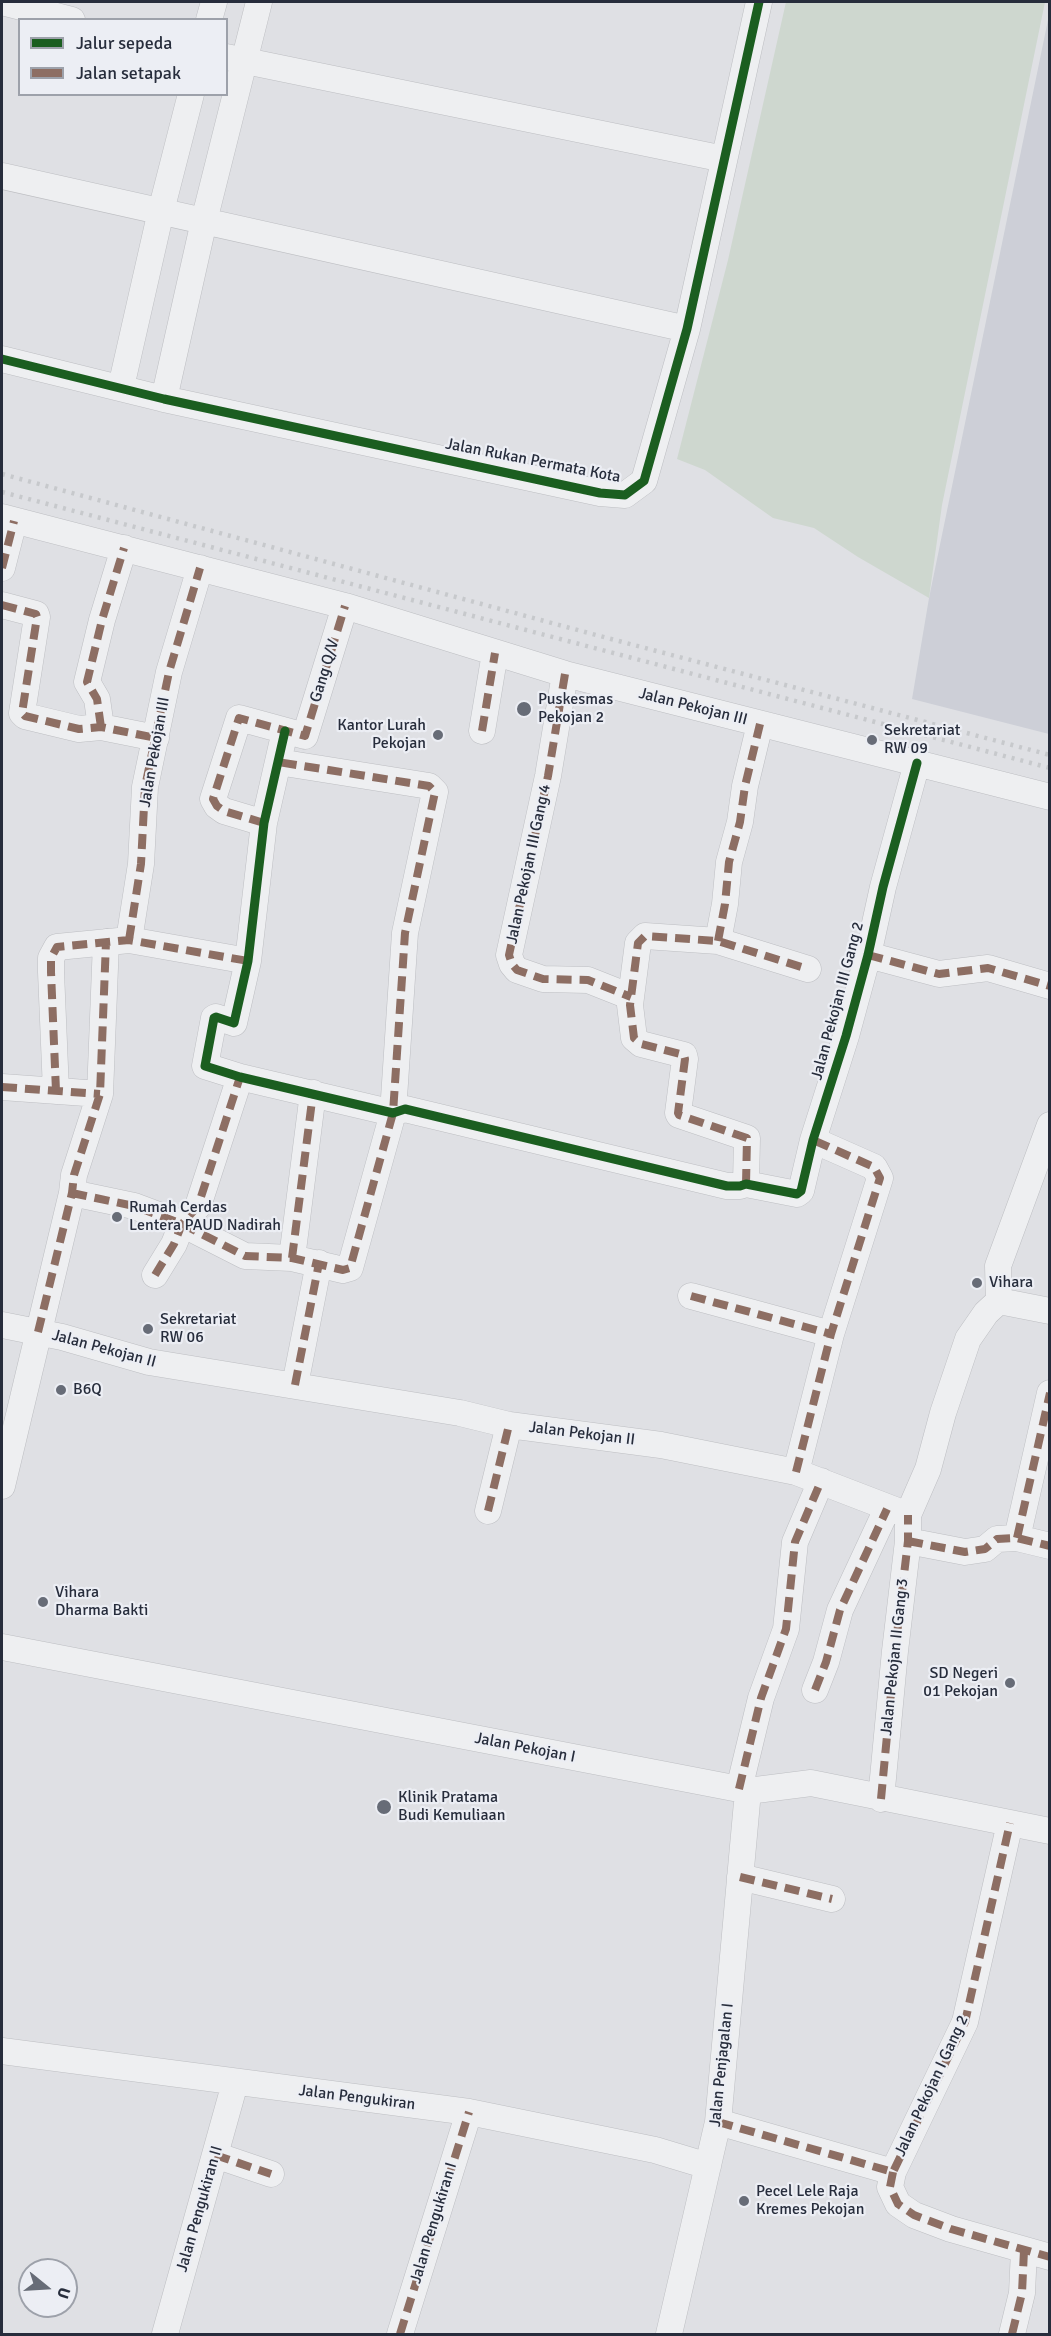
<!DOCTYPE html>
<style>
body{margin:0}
#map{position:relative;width:1051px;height:2336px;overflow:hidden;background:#dfe0e4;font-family:Signika,sans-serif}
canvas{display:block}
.frame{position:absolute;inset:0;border:3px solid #272d3c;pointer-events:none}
.legend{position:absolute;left:18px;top:18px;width:210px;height:78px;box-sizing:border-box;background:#eceef4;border:2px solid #9da1aa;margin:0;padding:8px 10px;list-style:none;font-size:18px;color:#272d3c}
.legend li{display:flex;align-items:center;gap:12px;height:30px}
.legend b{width:30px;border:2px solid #9da1aa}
.north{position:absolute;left:18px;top:2258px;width:60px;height:60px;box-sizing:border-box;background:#eceef4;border:2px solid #9da1aa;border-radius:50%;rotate:108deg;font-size:16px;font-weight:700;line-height:24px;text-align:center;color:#272d3c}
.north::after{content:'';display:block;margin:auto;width:21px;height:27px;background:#676c77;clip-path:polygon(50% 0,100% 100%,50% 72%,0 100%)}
</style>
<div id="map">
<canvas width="1051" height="2336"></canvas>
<div class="frame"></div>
<ul class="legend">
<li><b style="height:8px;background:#1b5e20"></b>Jalur sepeda</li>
<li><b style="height:8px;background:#8d6e63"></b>Jalan setapak</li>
</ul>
<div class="north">U</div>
</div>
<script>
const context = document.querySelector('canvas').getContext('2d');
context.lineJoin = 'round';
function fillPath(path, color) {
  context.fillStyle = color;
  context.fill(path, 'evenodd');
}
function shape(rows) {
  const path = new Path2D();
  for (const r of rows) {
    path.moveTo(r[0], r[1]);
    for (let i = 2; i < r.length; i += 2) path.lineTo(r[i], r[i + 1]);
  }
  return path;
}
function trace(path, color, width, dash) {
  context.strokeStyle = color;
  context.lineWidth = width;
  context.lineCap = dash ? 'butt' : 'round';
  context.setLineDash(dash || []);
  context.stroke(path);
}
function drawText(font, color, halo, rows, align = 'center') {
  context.font = font + ' Signika,sans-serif';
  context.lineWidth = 4.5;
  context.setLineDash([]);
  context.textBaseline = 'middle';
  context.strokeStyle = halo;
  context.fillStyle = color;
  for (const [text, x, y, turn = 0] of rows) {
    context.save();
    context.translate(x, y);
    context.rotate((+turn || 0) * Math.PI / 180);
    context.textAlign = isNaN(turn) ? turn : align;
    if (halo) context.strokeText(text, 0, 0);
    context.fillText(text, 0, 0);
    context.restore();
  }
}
fillPath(shape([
 [1049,15,1050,734,1049,734,912,699,929,598]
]), '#cdcfd7');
fillPath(shape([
 [786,2,1045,2,942,505,929,598,858,557,814,528,773,518,705,470,677,459,728,260]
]), '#ced7cf');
const minor = shape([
 [2,2,72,20],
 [209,20,214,2],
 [226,57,724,159],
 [2,176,687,329],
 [2,359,164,399,600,493,625,495,644,481,687,329,759,2],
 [121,387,161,211,191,94],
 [164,399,204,221,259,2],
 [2,517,345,606,565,674,1050,797],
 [2,568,14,521],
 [2,605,36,614,37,617,22,713,25,716,79,729,101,727,156,738],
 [565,674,548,776,509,955,512,964,517,970,543,979,588,980,631,997],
 [101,727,97,699,87,682,102,620,124,548],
 [285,731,264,823,248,961,234,1023,216,1017,214,1018,205,1066,240,1077,393,1113,405,1109,727,1186,740,1186,746,1184,797,1194,801,1191,813,1140,846,1036,868,955,883,887,917,763],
 [482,731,495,653],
 [264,823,224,811,217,806,213,799,239,718,305,736,345,606],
 [129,940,141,864,145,787,169,672,200,568],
 [718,941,725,904,729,862,740,822,745,786,760,724],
 [868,955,939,974,988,968,1050,986],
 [2,1087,100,1094],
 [56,1091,51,972,51,958,57,947,129,940,248,961],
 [746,1184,747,1138,679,1115,678,1113,685,1059,684,1055,641,1044,634,1038,630,1005,638,943,645,936,718,941,808,969],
 [72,1193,134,1206,182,1224,245,1256,292,1258,343,1270,350,1268,393,1113,405,933,435,792,429,786,278,762],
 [292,1258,313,1093],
 [155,1275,174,1244,182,1224,198,1206,240,1077],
 [691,1296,831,1334],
 [999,1301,998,1266,1050,1125],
 [2,1325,62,1337,149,1362,460,1413,509,1425,661,1445,796,1472,908,1515],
 [295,1385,319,1263],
 [796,1472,831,1334,880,1178,874,1167,813,1140],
 [2,1486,72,1193,74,1175,100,1094,106,942],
 [488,1511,509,1425],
 [1017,1538,1050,1393],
 [908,1541,965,1552,985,1549,997,1539,1017,1538,1050,1546],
 [2,1647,739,1789,748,1791,811,1783,1050,1831],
 [815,1690,826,1662,840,1610,887,1509],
 [739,1789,761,1698,786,1629,795,1542,821,1481],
 [881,1799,895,1651,908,1541,908,1515,928,1469,943,1413,968,1339,986,1313,999,1301,1050,1311],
 [740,1877,832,1899],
 [2,2051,469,2112,655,2150,708,2166],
 [718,2122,893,2172,965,2022,1010,1823],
 [215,2155,271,2174],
 [893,2172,890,2187,898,2204,914,2215,951,2229,1050,2257],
 [165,2334,235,2083],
 [400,2334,469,2112],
 [669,2334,718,2122,748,1791],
 [1012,2334,1022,2293,1024,2250]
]);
trace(minor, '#bdbec2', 27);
trace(minor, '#eeeff1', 26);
trace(shape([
 [2,474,596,635,1050,755],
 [2,492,1050,768]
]), '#c7c9cc', 4.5, [3, 6]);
trace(shape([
 [2,568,14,521],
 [2,605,36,614,37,617,22,713,25,716,79,729,101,727,156,738],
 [565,674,548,776,509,955,512,964,517,970,543,979,588,980,631,997],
 [101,727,97,699,87,682,102,620,124,548],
 [482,731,495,653],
 [264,823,224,811,217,806,213,799,239,718,305,736,345,606],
 [129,940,141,864,145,787,169,672,200,568],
 [718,941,725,904,729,862,740,822,745,786,760,724],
 [868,955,939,974,988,968,1050,986],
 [2,1087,100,1094],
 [56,1091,51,972,51,958,57,947,129,940,248,961],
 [746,1184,747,1138,679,1115,678,1113,685,1059,684,1055,641,1044,634,1038,630,1005,638,943,645,936,718,941,808,969],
 [72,1193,134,1206,182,1224,245,1256,292,1258,343,1270,350,1268,393,1113,405,933,435,792,429,786,278,762],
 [292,1258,313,1093],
 [155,1275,174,1244,182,1224,198,1206,240,1077],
 [691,1296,831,1334],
 [38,1332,72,1193,74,1175,100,1094,106,942],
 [295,1385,319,1263],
 [796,1472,831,1334,880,1178,874,1167,813,1140],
 [488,1511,509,1425],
 [1017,1538,1050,1393],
 [908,1541,965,1552,985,1549,997,1539,1017,1538,1050,1546],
 [815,1690,826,1662,840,1610,887,1509],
 [739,1789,761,1698,786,1629,795,1542,821,1481],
 [881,1799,895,1651,908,1541,908,1515],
 [740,1877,832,1899],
 [718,2122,893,2172,965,2022,1010,1823],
 [215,2155,271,2174],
 [893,2172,890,2187,898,2204,914,2215,951,2229,1050,2257],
 [400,2334,469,2112],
 [1012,2334,1022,2293,1024,2250]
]), '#8d6e63', 8, [15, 8]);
trace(shape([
 [2,359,164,399,600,493,625,495,644,481,687,329,759,2],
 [285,731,264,823,248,961,234,1023,216,1017,214,1018,205,1066,240,1077,393,1113,405,1109,727,1186,740,1186,746,1184,797,1194,801,1191,813,1140,846,1036,868,955,883,887,917,763]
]), '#1b5e20', 9);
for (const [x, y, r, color] of [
 [524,709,8,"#676c77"],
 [438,735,6,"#676c77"],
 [872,740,6,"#676c77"],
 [117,1217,6,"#676c77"],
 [977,1283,6,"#676c77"],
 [148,1329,6,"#676c77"],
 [61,1390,6,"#676c77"],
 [43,1602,6,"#676c77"],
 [1010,1683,6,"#676c77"],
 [384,1807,8,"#676c77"],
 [744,2201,6,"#676c77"]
]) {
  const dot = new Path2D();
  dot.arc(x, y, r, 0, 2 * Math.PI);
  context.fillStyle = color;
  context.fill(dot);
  trace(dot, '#eceef4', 2);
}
drawText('16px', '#272d3c', '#eceef4', [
 ["Jalan Rukan Permata Kota",533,461,11],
 ["Gang Q/V",325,671,-73],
 ["Jalan Pekojan III",693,707,14],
 ["Jalan Pekojan III",155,752,-80],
 ["Jalan Pekojan III Gang 4",529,864,-78],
 ["Jalan Pekojan III Gang 2",838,1001,-75],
 ["Jalan Pekojan II",104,1349,15],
 ["Jalan Pekojan II",582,1434,7],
 ["Jalan Pekojan II Gang 3",895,1657,-84],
 ["Jalan Pekojan I",525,1748,11],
 ["Jalan Penjagalan I",722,2065,-84],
 ["Jalan Pekojan I Gang 2",932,2086,-65],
 ["Jalan Pengukiran",357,2098,7],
 ["Jalan Pengukiran II",200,2209,-74],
 ["Jalan Pengukiran I",434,2223,-73]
]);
drawText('16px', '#272d3c', '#eceef4', [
 ["Puskesmas",538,700],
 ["Pekojan 2",538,718],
 ["Kantor Lurah",426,726,"right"],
 ["Pekojan",426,744,"right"],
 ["Sekretariat",884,731],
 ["RW 09",884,749],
 ["Rumah Cerdas",129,1208],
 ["Lentera PAUD Nadirah",129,1226],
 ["Vihara",989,1283],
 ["Sekretariat",160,1320],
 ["RW 06",160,1338],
 ["B6Q",73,1390],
 ["Vihara",55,1593],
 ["Dharma Bakti",55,1611],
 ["SD Negeri",998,1674,"right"],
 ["01 Pekojan",998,1692,"right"],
 ["Klinik Pratama",398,1798],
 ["Budi Kemuliaan",398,1816],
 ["Pecel Lele Raja",756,2192],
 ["Kremes Pekojan",756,2210]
], 'left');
</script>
